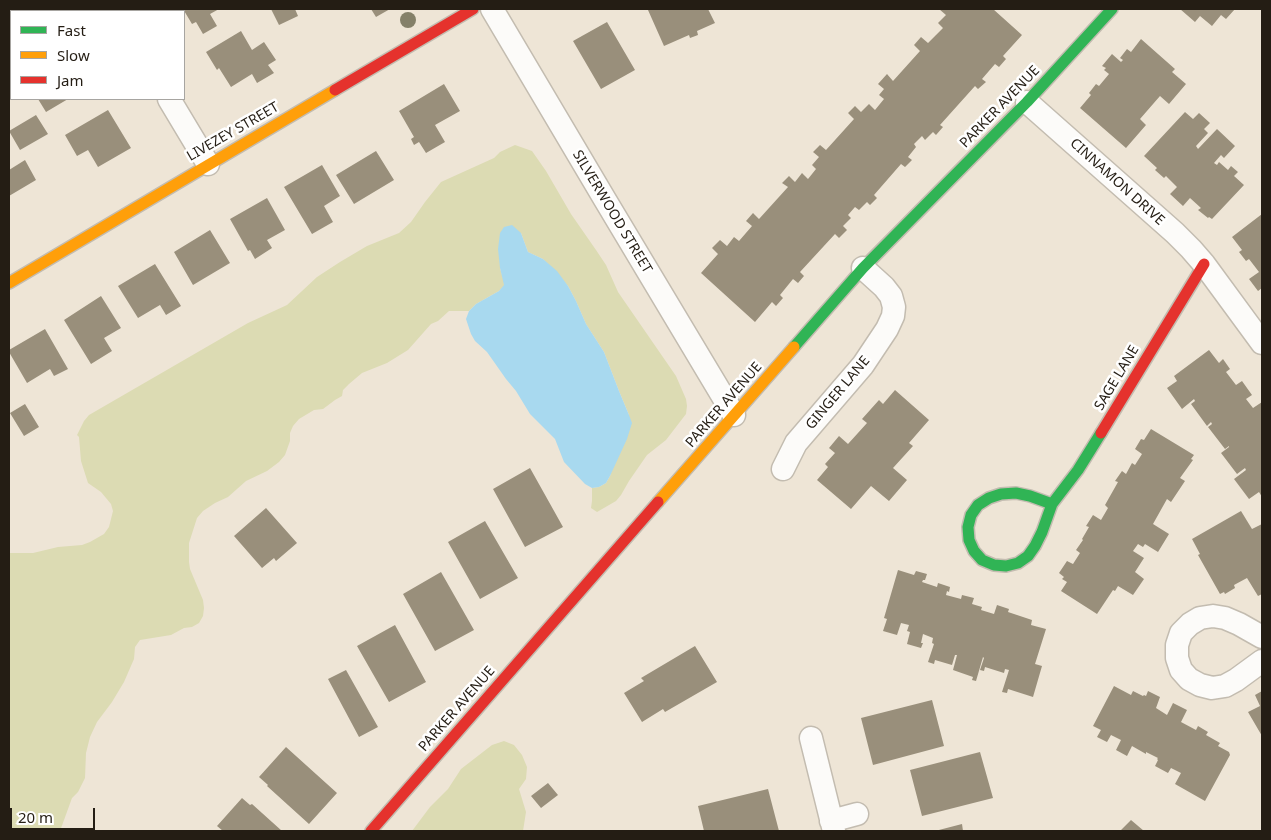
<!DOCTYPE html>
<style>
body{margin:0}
#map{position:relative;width:1271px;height:840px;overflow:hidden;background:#eee5d6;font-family:"Noto Sans",sans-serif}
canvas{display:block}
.frame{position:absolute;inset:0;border:10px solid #241d14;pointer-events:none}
.legend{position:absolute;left:10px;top:10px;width:175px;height:90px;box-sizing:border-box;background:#fff;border:1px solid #a7a5a1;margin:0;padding:6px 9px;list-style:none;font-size:15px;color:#241d14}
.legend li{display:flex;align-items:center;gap:10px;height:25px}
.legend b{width:25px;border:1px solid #a7a5a1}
.scale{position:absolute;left:10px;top:808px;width:85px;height:22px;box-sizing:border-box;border:2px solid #241d14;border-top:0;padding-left:6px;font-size:15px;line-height:18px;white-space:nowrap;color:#241d14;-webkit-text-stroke:4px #fff;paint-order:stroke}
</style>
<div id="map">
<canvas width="1271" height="840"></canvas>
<div class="frame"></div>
<ul class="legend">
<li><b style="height:6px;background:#30b455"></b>Fast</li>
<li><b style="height:6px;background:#ff9f0a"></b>Slow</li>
<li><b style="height:6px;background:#e5322d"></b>Jam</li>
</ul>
<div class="scale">20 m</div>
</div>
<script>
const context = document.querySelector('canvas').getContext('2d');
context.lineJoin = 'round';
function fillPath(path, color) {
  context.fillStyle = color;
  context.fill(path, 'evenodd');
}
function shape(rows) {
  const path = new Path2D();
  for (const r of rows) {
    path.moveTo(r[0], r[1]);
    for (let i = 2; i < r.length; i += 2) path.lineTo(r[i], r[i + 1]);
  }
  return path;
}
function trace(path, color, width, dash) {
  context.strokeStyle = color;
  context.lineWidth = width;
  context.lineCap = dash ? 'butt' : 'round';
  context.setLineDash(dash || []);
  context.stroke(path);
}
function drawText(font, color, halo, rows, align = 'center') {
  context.font = font + ' "Noto Sans",sans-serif';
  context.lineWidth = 5;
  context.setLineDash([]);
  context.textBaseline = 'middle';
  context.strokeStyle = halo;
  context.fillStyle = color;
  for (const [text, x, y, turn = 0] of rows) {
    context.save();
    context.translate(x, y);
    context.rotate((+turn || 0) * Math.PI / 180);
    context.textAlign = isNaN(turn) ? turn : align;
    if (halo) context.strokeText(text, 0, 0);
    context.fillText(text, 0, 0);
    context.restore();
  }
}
fillPath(shape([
 [515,145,532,151,546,171,571,214,596,250,606,265,618,292,676,376,686,399,687,406,686,414,666,440,647,455,629,481,621,495,616,501,597,512,591,508,592,501,592,488,599,487,606,483,610,476,629,415,619,391,604,352,586,324,576,301,568,286,543,259,528,252,521,233,500,268,505,285,499,291,476,304,469,311,449,311,438,321,431,324,408,350,387,363,362,373,349,384,343,390,342,396,335,400,323,409,314,410,299,419,293,426,290,433,290,441,285,455,279,462,267,471,246,481,228,497,215,503,203,511,197,518,189,543,189,562,190,569,203,600,204,608,203,616,199,623,192,627,184,628,171,635,140,640,135,647,134,659,124,682,112,702,97,722,90,737,86,753,85,778,78,792,72,798,60,831,9,831,9,553,33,553,58,547,82,545,90,542,104,534,109,527,113,511,111,504,101,492,88,483,81,461,79,437,77,435,84,421,89,415,248,323,287,305,317,277,340,262,367,246,399,233,411,222,425,202,441,182,494,158,500,152],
 [504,741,514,745,522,755,527,767,526,779,519,789,526,812,523,831,412,831,430,807,448,789,461,769,492,745]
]), '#dcdbb3');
fillPath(shape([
 [512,225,521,233,528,252,543,259,557,271,568,286,576,301,586,324,604,352,619,391,629,415,632,423,627,439,610,476,606,483,599,487,592,488,585,484,564,462,555,439,530,414,516,391,506,379,487,352,475,341,471,334,466,319,469,311,476,304,499,291,504,285,500,268,498,249,500,233,504,227]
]), '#a8d9ef');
fillPath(shape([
 [9,9,48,9,50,11,11,11,11,49,9,50],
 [183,9,219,9,210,14,217,26,203,34,196,22,192,24],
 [271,9,295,9,298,16,279,25],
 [371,9,390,9,376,17],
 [652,9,708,9,715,23,697,31,698,35,690,38,689,35,664,46,648,10],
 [939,9,993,9,1022,35,1003,56,1006,59,999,67,995,64,982,79,986,82,978,89,975,86,940,125,943,127,936,135,933,132,925,140,922,136,914,144,916,147,908,157,912,160,905,167,901,164,874,195,877,198,870,205,867,202,859,210,855,207,848,215,851,218,843,226,847,230,839,238,835,234,800,272,804,276,798,283,793,279,780,295,783,298,776,306,772,302,755,322,701,273,718,254,712,248,720,240,727,246,734,237,739,241,752,226,746,221,753,213,759,219,788,187,782,183,789,176,795,182,802,173,808,179,816,169,812,165,819,157,813,152,820,145,826,150,854,119,848,113,855,106,861,112,869,104,875,110,884,99,879,95,884,89,878,84,887,74,893,81,920,51,914,45,921,37,928,43,943,28,938,23,946,15],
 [1180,9,1235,9,1226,19,1221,15,1212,26,1200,16,1195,22],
 [607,22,635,70,601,89,573,41],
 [241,31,252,50,264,42,276,60,268,65,274,73,257,83,252,74,231,87,219,68,217,70,206,52],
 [1141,39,1175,69,1172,72,1186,84,1169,104,1160,96,1140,119,1146,125,1126,148,1080,108,1091,95,1089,93,1096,84,1099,86,1109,74,1104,70,1106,68,1102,66,1112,54,1121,62,1123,60,1120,58,1127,49,1131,52],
 [444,84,460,111,435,125,445,142,426,153,419,142,414,145,411,139,414,137,399,111],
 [38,99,68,99,46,112],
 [108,110,131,148,98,167,88,150,77,156,65,135],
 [1185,112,1193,119,1199,113,1210,123,1204,129,1208,133,1196,146,1198,149,1217,129,1235,146,1224,158,1221,155,1214,163,1217,165,1219,162,1228,170,1231,166,1238,172,1234,176,1244,185,1212,219,1209,217,1208,218,1198,210,1201,208,1190,198,1183,206,1170,194,1177,187,1166,176,1164,178,1155,170,1157,168,1144,156],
 [36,115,48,134,20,150,9,131],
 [376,151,394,180,354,204,336,175],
 [25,160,36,180,9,196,9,170],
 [322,165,340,196,324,206,333,222,312,234,284,187],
 [267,198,285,230,267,240,272,248,255,259,250,250,248,251,230,219],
 [1262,214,1262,288,1258,291,1249,279,1259,272,1249,259,1246,261,1239,252,1242,250,1232,237],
 [210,230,230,263,193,285,174,252],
 [155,264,181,306,166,315,160,305,138,318,118,286],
 [101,296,121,328,104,338,112,351,91,364,64,320],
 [45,329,68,369,54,376,50,369,27,383,9,352,9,350],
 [1209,350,1219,363,1223,359,1230,369,1226,372,1236,385,1242,381,1252,395,1246,399,1253,408,1262,402,1262,497,1259,492,1249,499,1234,479,1246,470,1245,468,1237,474,1221,453,1229,447,1229,446,1225,449,1208,427,1212,424,1211,422,1207,426,1191,404,1195,401,1194,399,1182,409,1167,388,1177,381,1174,376],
 [895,390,929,420,909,443,913,446,893,468,907,480,889,501,871,486,851,509,817,480,828,467,825,464,835,453,829,448,839,436,848,444,867,423,862,419,879,400,883,404],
 [25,404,39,427,24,436,10,413],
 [1151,429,1194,455,1191,459,1193,460,1180,478,1185,481,1171,502,1167,499,1153,524,1169,534,1158,552,1145,544,1143,547,1138,544,1133,551,1144,558,1135,572,1144,579,1133,595,1118,586,1115,591,1113,590,1097,614,1061,591,1067,582,1062,579,1064,577,1059,573,1067,561,1073,564,1080,553,1076,550,1083,540,1082,539,1089,527,1086,526,1093,515,1101,520,1108,508,1105,505,1118,482,1115,481,1122,471,1126,474,1132,463,1135,465,1142,454,1135,449,1141,439,1144,440],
 [530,468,563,527,525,547,493,489],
 [266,508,297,543,276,561,274,558,262,568,234,536],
 [1241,511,1252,529,1262,524,1262,594,1258,596,1247,578,1234,585,1235,588,1225,594,1224,592,1220,594,1198,555,1200,554,1192,539],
 [485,521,518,578,480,599,448,542],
 [898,570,914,575,916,571,927,574,925,580,923,580,922,582,937,587,938,583,950,587,949,592,947,591,946,595,961,599,962,595,974,598,972,604,982,607,981,610,994,614,997,605,1009,609,1008,612,1032,620,1031,625,1046,629,1035,664,1042,666,1033,697,1008,689,1007,693,1002,692,1009,670,1005,669,1004,673,985,667,984,671,980,670,984,658,983,657,976,681,972,680,973,677,953,670,957,655,955,655,952,665,935,660,934,664,928,662,934,644,932,643,933,638,923,634,921,643,923,643,921,648,907,644,910,632,907,631,909,625,901,623,897,635,883,631,887,619,884,618],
 [441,572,474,630,435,651,403,594],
 [395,625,426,682,389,702,357,646],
 [695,646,717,682,665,712,663,709,642,722,624,693,644,681,641,678],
 [346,670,378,727,359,737,328,679],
 [1114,686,1131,695,1133,691,1143,696,1144,695,1146,696,1148,691,1160,697,1156,708,1167,715,1173,703,1187,710,1181,722,1196,730,1198,726,1208,732,1206,735,1220,743,1218,746,1229,752,1230,755,1205,801,1175,784,1181,773,1171,768,1168,773,1155,766,1158,760,1157,759,1158,758,1146,752,1146,754,1132,746,1127,756,1116,750,1121,740,1111,735,1107,742,1097,737,1101,730,1093,726],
 [1262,691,1262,736,1248,712,1260,706,1255,695],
 [932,700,944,746,873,765,861,718],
 [286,747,337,793,309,824,267,786,268,785,259,777],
 [980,752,993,798,922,816,910,770],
 [548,783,558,795,541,808,531,796],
 [768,789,779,831,704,831,698,806],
 [242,798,250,805,252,804,282,831,223,831,217,826],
 [1131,820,1144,831,1120,831],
 [962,824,963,831,935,831]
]), '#998f7b');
const street = shape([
 [116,9,117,11],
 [492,9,604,198,734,415],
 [169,99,208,164],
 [1027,102,1175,233,1191,249,1204,264,1262,343],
 [783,469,796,443,863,365,887,329,893,316,894,307,891,296,884,287,863,268],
 [1262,637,1239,624,1225,618,1213,616,1200,618,1190,624,1181,633,1177,645,1177,658,1181,670,1189,679,1200,685,1212,688,1225,686,1236,680,1262,661],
 [811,738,834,831],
 [831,821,857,814]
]);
const fast = shape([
 [794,347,863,268,1027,102,1112,9],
 [1052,504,1030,496,1016,493,1001,494,989,498,978,505,971,515,968,527,969,540,974,551,982,560,994,565,1006,566,1018,563,1028,556,1035,546,1042,532,1052,504,1078,470,1101,433]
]);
const slow = shape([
 [9,283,335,90],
 [658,502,794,347]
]);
const jam = shape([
 [335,90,473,9],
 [1101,433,1204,264],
 [371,831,658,502]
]);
trace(street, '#c3bcb0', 25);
trace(fast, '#c3bcb0', 14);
trace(slow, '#c3bcb0', 14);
trace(jam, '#c3bcb0', 14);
trace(street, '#fcfbf9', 22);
trace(fast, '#30b455', 11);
trace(slow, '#ff9f0a', 11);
trace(jam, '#e5322d', 11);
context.fillStyle = '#848069';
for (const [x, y] of [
 [408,20]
]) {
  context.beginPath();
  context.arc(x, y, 8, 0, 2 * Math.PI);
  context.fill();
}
drawText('14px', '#241d14', '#fff', [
 ["PARKER AVENUE",1000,107,-46],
 ["LIVEZEY STREET",233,132,-30],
 ["CINNAMON DRIVE",1117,182,42],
 ["SILVERWOOD STREET",612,212,59],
 ["SAGE LANE",1117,378,-59],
 ["GINGER LANE",838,393,-50],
 ["PARKER AVENUE",724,405,-49],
 ["PARKER AVENUE",457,709,-49]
]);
</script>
